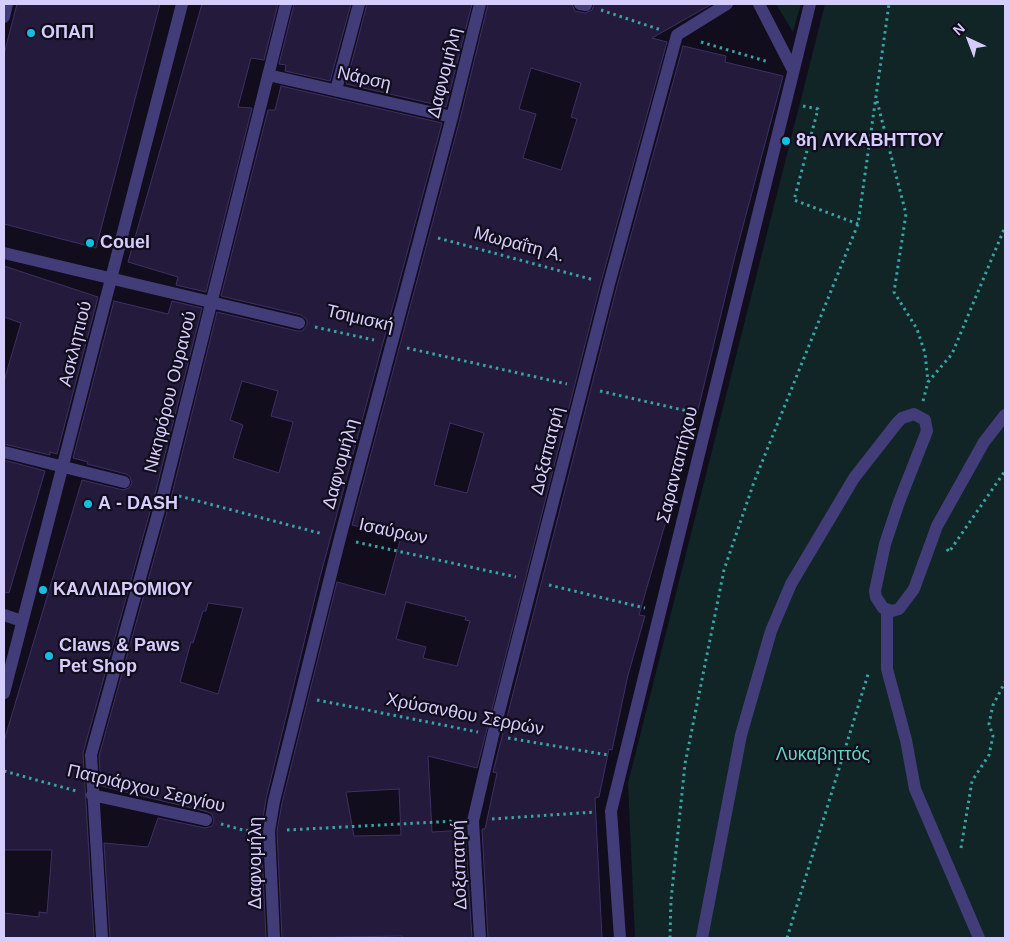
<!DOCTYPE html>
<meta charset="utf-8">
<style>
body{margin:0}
#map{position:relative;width:1009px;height:942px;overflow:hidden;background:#110d1c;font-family:Arial,sans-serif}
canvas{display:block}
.frame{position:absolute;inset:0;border:5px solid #d5cdfb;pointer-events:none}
.north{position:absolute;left:944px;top:15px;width:50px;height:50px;-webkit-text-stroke:4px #110d1c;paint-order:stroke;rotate:317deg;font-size:14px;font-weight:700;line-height:20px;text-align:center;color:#d5cdfb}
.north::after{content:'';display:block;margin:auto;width:18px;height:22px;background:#d5cdfb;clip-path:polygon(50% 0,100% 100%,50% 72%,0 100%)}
</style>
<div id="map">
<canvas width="1009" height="942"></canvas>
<div class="frame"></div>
<div class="north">N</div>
</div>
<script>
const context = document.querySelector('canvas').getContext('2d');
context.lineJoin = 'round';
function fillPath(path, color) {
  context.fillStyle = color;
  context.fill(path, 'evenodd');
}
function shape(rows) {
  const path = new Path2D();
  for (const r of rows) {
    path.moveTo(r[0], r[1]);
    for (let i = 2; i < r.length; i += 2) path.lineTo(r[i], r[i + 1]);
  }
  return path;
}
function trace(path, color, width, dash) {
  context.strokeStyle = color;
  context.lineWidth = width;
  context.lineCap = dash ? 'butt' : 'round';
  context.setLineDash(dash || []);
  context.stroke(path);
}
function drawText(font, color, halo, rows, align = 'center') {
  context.font = font + ' Arial,sans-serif';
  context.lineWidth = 4.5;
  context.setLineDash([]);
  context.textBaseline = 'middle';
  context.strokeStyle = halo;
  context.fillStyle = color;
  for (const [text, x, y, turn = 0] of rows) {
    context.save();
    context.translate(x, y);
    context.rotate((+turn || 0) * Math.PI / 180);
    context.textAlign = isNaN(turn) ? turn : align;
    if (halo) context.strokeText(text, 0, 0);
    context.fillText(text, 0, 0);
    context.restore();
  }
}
fillPath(shape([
 [776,4,801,4,793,32],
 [825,4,1005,4,1005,938,635,938,628,783]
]), '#112526');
const building = shape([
 [17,4,160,4,96,248,4,224,4,54,17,4],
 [202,4,278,4,264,60,251,58,238,107,252,108,206,292,176,285,178,277,128,262,202,4],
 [294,4,351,4,330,81,285,71,286,65,279,64,294,4],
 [367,4,472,4,446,107,346,84,367,4],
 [488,4,572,4,575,11,585,13,592,10,594,4,712,4,652,38,667,42,601,282,477,768,428,756,432,832,465,830,472,938,402,938,402,936,282,938,277,831,282,803,337,582,385,595,401,537,352,525,460,119,488,4],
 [531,68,581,83,571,117,577,119,561,170,523,158,536,114,519,109,531,68],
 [450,423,484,433,467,493,434,485,450,423],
 [406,602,466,617,465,620,470,621,457,666,423,658,426,647,396,639,406,602],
 [399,789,401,835,354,836,346,792,399,789],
 [683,46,726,56,725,62,783,76,735,256,699,406,639,615,645,616,628,675,612,750,609,749,599,797,595,798,602,938,488,938,482,829,485,829,497,773,493,772,617,286,683,46],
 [281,86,442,123,320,577,266,799,261,831,266,938,110,938,104,843,148,847,158,818,205,828,212,826,214,821,212,814,208,812,101,786,99,756,172,494,217,312,297,331,302,331,307,325,307,320,301,315,221,296,268,110,275,110,281,86],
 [242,381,278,391,271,416,293,422,279,473,233,458,243,425,230,420,242,381],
 [208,603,243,608,218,694,180,682,191,642,193,643,203,611,206,611,208,603],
 [4,266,98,297,57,454,50,452,50,455,4,444,4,381,21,323,4,317,4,266],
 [114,301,168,314,172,301,202,308,156,490,83,753,94,938,4,938,4,913,39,917,39,912,47,913,52,850,4,850,4,741,82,480,123,490,129,488,132,483,130,477,126,474,87,464,88,462,73,458,114,301],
 [4,460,45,471,9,593,4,592,4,460]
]);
fillPath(building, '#241b3c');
trace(building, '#3e2f66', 1);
trace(shape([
 [601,10,661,30],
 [701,42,769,62],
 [877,101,906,214,894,292,917,329,925,353,928,382],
 [803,106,818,109,794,200,858,224],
 [438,238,594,280],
 [315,327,374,340],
 [407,348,567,384],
 [600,391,692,412],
 [923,401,928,382,952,354,1005,227],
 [179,496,323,534],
 [356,542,516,577],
 [947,549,949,552,1005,471],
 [549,585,645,608],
 [317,700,478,732],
 [508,738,608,755],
 [4,771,76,791],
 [492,819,595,812],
 [221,824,243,830,253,831],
 [287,830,456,821],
 [961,848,972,781,989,755,993,736,989,724,993,705,1005,682],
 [670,938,671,900,685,764,724,570,754,482,858,224,889,4],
 [787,938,869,671]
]), '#37a4a5', 3, [2.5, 4]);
trace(shape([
 [580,4,586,5],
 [759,4,793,70],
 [4,17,7,4],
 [268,75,452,117],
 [336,90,359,4],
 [4,253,299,323],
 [4,452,124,482],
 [887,611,887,669,906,740,915,789,979,938],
 [4,615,22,621],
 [4,693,182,4],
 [92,795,206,820],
 [102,938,91,755,164,492,286,4],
 [274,938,269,831,274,801,340,538,452,117,480,4],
 [480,938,473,821,493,735,609,284,677,35,727,4],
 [620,938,611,811,810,4],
 [702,938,741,735,771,631,791,584,854,478,897,423,902,418,914,414,925,420,927,431,899,502,885,544,875,591,876,597,883,608,892,611,899,609,914,589,937,526,984,442,1005,415]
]), '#423c78', 12);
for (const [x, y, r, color] of [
 [31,33,5,"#13bee1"],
 [786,141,5,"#13bee1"],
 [90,243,5,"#13bee1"],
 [88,504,5,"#13bee1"],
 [43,590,5,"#13bee1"],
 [49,656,5,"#13bee1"]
]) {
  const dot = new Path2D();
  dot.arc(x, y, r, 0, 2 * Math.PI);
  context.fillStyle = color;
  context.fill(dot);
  trace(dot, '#110d1c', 2);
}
drawText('bold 18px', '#d5cdfb', '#110d1c', [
 ["ΟΠΑΠ",41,33],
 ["8η ΛΥΚΑΒΗΤΤΟΥ",796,141],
 ["Couel",100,243],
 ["A - DASH",98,504],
 ["ΚΑΛΛΙΔΡΟΜΙΟΥ",53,590],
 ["Claws & Paws",59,646],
 ["Pet Shop",59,667]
], 'left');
drawText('18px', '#d5cdfb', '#110d1c', [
 ["Δαφνομήλη",445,73,-76],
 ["Νάρση",364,79,13],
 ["Μωραΐτη Α.",519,245,15],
 ["Τσιμισκή",360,319,13],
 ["Ασκληπιού",76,344,-76],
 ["Νικηφόρου Ουρανού",171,392,-76],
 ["Δοξαπατρή",548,451,-76],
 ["Δαφνομήλη",341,464,-75],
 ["Σαρανταπήχου",678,465,-76],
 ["Ισαύρων",393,532,12],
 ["Χρύσανθου Σερρών",465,715,11],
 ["Πατριάρχου Σεργίου",146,789,13],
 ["Δαφνομήλη",256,863,-90],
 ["Δοξαπατρή",460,865,-92]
]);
drawText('18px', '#60d4bf', '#110d1c', [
 ["Λυκαβηττός",823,755]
]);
</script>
